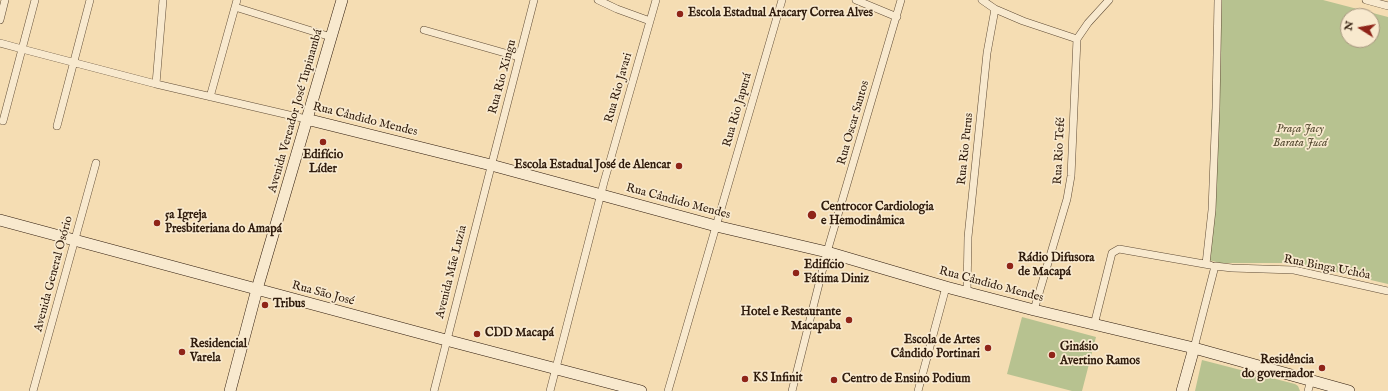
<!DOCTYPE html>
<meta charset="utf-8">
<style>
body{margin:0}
#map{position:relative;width:1388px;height:391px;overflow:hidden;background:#f5ddb3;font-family:"IM FELL English",serif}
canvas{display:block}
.north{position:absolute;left:1340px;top:8px;width:40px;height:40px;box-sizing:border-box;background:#f8e9ce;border:1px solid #a89780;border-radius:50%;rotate:281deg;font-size:11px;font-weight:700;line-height:16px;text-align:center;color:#2f1b0c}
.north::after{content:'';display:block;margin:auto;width:14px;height:18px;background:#8f2418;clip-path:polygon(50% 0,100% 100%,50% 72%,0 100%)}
</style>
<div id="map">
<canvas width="1388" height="391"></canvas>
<div class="north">N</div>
</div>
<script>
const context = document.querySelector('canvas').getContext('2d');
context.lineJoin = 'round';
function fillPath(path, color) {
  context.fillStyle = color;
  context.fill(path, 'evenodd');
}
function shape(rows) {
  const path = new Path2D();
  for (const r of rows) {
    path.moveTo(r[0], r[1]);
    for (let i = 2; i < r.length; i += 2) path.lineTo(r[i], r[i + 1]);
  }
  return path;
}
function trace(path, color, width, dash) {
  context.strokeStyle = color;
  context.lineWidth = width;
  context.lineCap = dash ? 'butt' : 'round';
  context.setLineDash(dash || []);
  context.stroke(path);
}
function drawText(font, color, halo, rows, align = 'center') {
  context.font = font + ' "IM FELL English",serif';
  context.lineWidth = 3.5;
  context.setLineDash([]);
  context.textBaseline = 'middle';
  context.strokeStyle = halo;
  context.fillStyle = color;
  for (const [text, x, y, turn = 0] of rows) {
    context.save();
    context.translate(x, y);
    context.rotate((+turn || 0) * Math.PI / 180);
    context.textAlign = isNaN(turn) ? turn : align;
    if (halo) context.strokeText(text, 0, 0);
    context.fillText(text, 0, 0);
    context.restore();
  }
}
fillPath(shape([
 [1217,0,1323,0,1388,17,1388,284,1306,265,1282,263,1220,263,1205,259,1212,204,1211,126],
 [1348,16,1372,16,1372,40,1348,40],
 [1022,317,1096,337,1082,391,1072,391,1007,374],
 [1202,360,1295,384,1298,386,1300,391,1195,391]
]), '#b7c290');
const street = shape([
 [598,0,617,9,650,21],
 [856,0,897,17],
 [982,0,995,9,1023,21,1077,39],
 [1366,0,1388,6],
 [235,7,331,37],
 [0,20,5,0],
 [424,30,519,57],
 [0,43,22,49,156,84,306,119],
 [156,84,163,0],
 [210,97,237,0],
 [3,121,35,0],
 [57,126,90,0],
 [1206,264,1212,210,1216,108,1218,0],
 [967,292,968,237,987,53,995,9],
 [1034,310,1067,199,1071,176,1077,39,1088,23,1109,0],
 [1094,325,1112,253,1119,249,1210,265],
 [1194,348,1215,266,1232,268,1294,270,1388,291],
 [33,391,96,163],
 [434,391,493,159,534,0],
 [550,391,604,182,656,0],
 [668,391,782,0],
 [792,391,827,252,901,0],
 [918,391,946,287],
 [1308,391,1311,380]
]);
const secondary = shape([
 [306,119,491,165,716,226,827,252,946,287,1034,310,1194,348,1349,391],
 [0,220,446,340,641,391],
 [230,391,257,289,342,0],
 [1182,391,1194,348]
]);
trace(street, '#604c36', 8);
trace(secondary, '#2f1b0c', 12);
trace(street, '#f8e9ce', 7);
trace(secondary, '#f8e9ce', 11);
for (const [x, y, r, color] of [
 [680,14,4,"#8f2418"],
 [323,142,4,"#8f2418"],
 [679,166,4,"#8f2418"],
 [812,215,5,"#8f2418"],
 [157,223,4,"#8f2418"],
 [1010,266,4,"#8f2418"],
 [796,273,4,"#8f2418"],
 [265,305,4,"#8f2418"],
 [849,320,4,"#8f2418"],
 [477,334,4,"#8f2418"],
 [988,348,4,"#8f2418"],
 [182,352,4,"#8f2418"],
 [1052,355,4,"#8f2418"],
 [1322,368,4,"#8f2418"],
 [745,379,4,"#8f2418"],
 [834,380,4,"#8f2418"]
]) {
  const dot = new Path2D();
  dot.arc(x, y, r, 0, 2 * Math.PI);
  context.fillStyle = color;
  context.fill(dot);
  trace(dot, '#f8e9ce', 1.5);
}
drawText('bold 12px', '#2f1b0c', '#f8e9ce', [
 ["Escola Estadual Aracary Correa Alves",688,14],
 ["Edifício",323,156,"center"],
 ["Líder",323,170,"center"],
 ["Escola Estadual José de Alencar",671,166,"right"],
 ["Centrocor Cardiologia",821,208],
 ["e Hemodinâmica",821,222],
 ["5a Igreja",165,216],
 ["Presbiteriana do Amapá",165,230],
 ["Rádio Difusora",1018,259],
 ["de Macapá",1018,273],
 ["Edifício",804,266],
 ["Fátima Diniz",804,280],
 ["Tribus",273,305],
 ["Hotel e Restaurante",841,313,"right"],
 ["Macapaba",841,327,"right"],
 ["CDD Macapá",485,334],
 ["Escola de Artes",980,341,"right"],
 ["Cândido Portinari",980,355,"right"],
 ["Residencial",190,345],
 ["Varela",190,359],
 ["Ginásio",1060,348],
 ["Avertino Ramos",1060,362],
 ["Residência",1314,361,"right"],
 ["do governador",1314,375,"right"],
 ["KS Infinit",753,379],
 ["Centro de Ensino Podium",842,380]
], 'left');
drawText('12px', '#2f1b0c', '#f8e9ce', [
 ["Rua Rio Xingu",503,77,-75],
 ["Rua Rio Javari",619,88,-74],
 ["Rua Rio Japurá",738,110,-74],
 ["Avenida Vereador José Tupinambá",296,111,-74],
 ["Rua Cândido Mendes",365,120,14],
 ["Rua Oscar Santos",854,123,-74],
 ["Rua Rio Purus",966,149,-84],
 ["Rua Rio Tefé",1060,151,-87],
 ["Rua Cândido Mendes",678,202,15],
 ["Rua Binga Uchôa",1327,268,11],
 ["Avenida Mãe Luzia",452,272,-76],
 ["Avenida General Osório",54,274,-75],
 ["Rua Cândido Mendes",991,285,15],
 ["Rua São José",323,294,15]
]);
drawText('italic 12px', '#584d34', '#f8e9ce', [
 ["Praça Jacy",1300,130],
 ["Barata Jucá",1300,144]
]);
</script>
